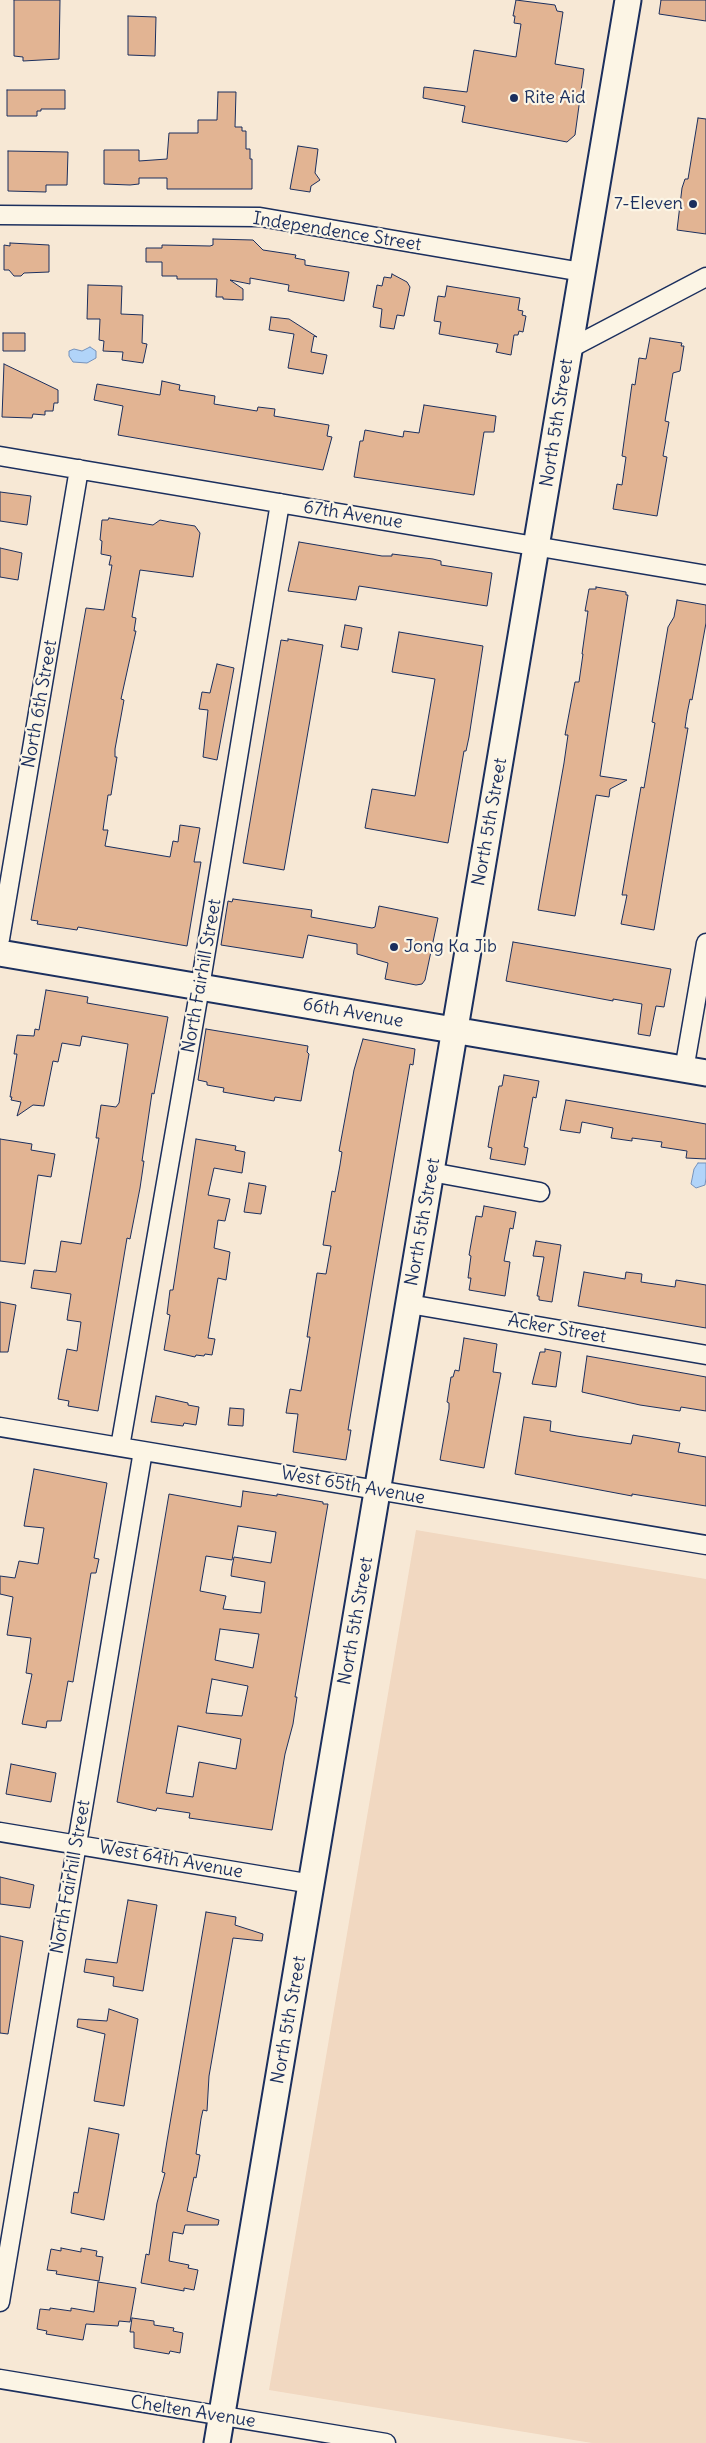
<!DOCTYPE html>
<style>
body{margin:0}
canvas{display:block;background:#f7e8d5}
</style>
<canvas width="706" height="2443"></canvas>
<script>
const context = document.querySelector('canvas').getContext('2d');
context.lineJoin = 'round';
function fillPath(path, color) {
  context.fillStyle = color;
  context.fill(path, 'evenodd');
}
function shape(rows) {
  const path = new Path2D();
  for (const r of rows) {
    path.moveTo(r[0], r[1]);
    for (let i = 2; i < r.length; i += 2) path.lineTo(r[i], r[i + 1]);
  }
  return path;
}
function trace(path, color, width, dash) {
  context.strokeStyle = color;
  context.lineWidth = width;
  context.lineCap = dash ? 'butt' : 'round';
  context.setLineDash(dash || []);
  context.stroke(path);
}
function drawText(font, color, halo, rows, align = 'center') {
  context.font = font + ' Delius,sans-serif';
  context.lineWidth = 4.5;
  context.setLineDash([]);
  context.textBaseline = 'middle';
  context.strokeStyle = halo;
  context.fillStyle = color;
  for (const [text, x, y, turn = 0] of rows) {
    context.save();
    context.translate(x, y);
    context.rotate((+turn || 0) * Math.PI / 180);
    context.textAlign = isNaN(turn) ? turn : align;
    if (halo) context.strokeText(text, 0, 0);
    context.fillText(text, 0, 0);
    context.restore();
  }
}
fillPath(shape([
 [416,1530,706,1579,706,2443,592,2443,269,2390]
]), '#f1d8c1');
const water = shape([
 [90,347,96,351,96,358,87,363,73,362,69,356,69,351,74,349,82,351,90,347],
 [698,1163,706,1163,706,1178,705,1185,696,1188,691,1184,694,1169,698,1163]
]);
fillPath(water, '#b1d4f9');
trace(water, '#7592bb', 1);
const building = shape([
 [14,0,60,0,59,59,23,61,23,57,14,56,14,0],
 [516,0,555,5,557,11,563,12,555,64,584,69,575,135,567,142,462,122,465,106,423,98,424,87,467,92,474,50,516,57,521,24,514,23,515,16,513,16,516,0],
 [661,0,706,0,706,21,659,14,661,0],
 [128,16,156,17,155,56,128,55,128,16],
 [7,90,65,90,65,109,41,109,41,111,37,111,37,116,7,116,7,90],
 [218,92,236,92,235,127,242,127,242,131,246,131,246,149,250,149,250,159,252,159,252,189,167,189,167,178,139,178,139,184,130,185,104,184,104,150,139,150,139,161,167,159,169,133,198,133,198,120,217,120,218,92],
 [698,118,706,119,706,234,677,230,682,188,685,179,688,179,698,118],
 [298,146,318,149,315,173,320,180,311,186,310,192,290,189,298,146],
 [8,151,68,152,67,185,46,185,46,192,8,191,8,151],
 [213,239,253,240,263,250,296,255,295,258,305,260,305,265,349,272,344,301,288,291,289,285,250,278,250,284,230,280,243,289,243,300,223,299,223,297,216,297,217,279,177,279,177,276,162,276,162,262,146,262,146,248,162,248,162,245,210,246,213,245,213,239],
 [10,243,49,245,49,272,24,273,21,276,14,276,9,270,4,270,4,245,10,246,10,243],
 [392,274,407,282,410,287,404,316,397,315,394,329,380,327,382,309,373,307,377,285,382,286,384,277,391,278,392,274],
 [88,285,122,286,121,314,143,315,142,343,147,344,143,363,122,360,123,352,103,351,104,341,99,340,100,319,87,319,88,285],
 [447,286,520,298,518,310,523,311,522,315,526,316,523,332,519,331,518,335,514,335,511,355,496,352,498,344,439,334,441,322,434,321,438,296,445,297,447,286],
 [271,317,289,319,317,337,314,336,311,352,327,355,323,374,288,368,294,334,269,330,271,317],
 [3,333,25,333,25,351,3,351,3,333],
 [650,338,682,343,681,346,684,346,680,371,673,373,665,421,669,422,663,456,667,457,657,516,613,509,617,484,622,485,626,457,622,456,632,384,635,385,639,358,646,359,650,338],
 [4,364,58,390,58,403,54,403,53,411,45,411,45,415,33,414,32,418,2,417,4,364],
 [162,381,180,385,179,390,215,396,214,404,257,411,258,407,275,409,274,416,329,425,327,436,332,437,323,470,118,435,123,406,94,400,97,384,160,395,162,381],
 [424,405,496,416,494,432,484,432,474,495,354,477,360,441,363,441,365,430,403,437,404,431,419,433,424,405],
 [0,492,31,496,27,525,0,521,0,492],
 [109,518,153,525,160,520,170,522,195,526,200,533,193,577,140,570,132,617,136,618,134,631,136,631,121,699,124,700,115,749,115,757,117,757,111,795,108,795,103,830,108,830,105,846,170,857,173,841,178,842,180,825,200,828,194,862,201,862,187,946,78,927,77,930,37,924,38,921,31,920,86,608,104,610,112,565,109,565,111,556,101,554,102,541,100,540,102,520,108,520,109,518],
 [299,542,382,556,392,556,392,554,433,559,441,561,441,565,492,573,487,606,359,586,356,600,288,591,299,542],
 [0,548,22,553,18,580,0,577,0,548],
 [596,587,626,592,626,595,628,595,600,776,627,780,610,789,609,797,596,795,575,916,538,910,564,763,568,735,565,735,575,682,579,682,583,654,582,654,588,611,585,611,589,589,596,589,596,587],
 [677,600,706,605,706,623,692,700,690,699,687,714,685,728,688,728,654,930,621,924,627,895,622,895,641,787,644,788,655,723,652,722,668,627,674,617,677,600],
 [345,625,362,628,358,650,341,647,345,625],
 [399,632,483,646,469,737,466,751,464,751,448,843,365,828,372,789,415,796,435,679,392,672,399,632],
 [288,639,323,645,284,870,243,863,281,640,288,641,288,639],
 [217,664,234,668,217,760,203,757,208,710,199,709,202,692,210,693,217,664],
 [233,899,312,910,311,917,372,928,375,927,379,906,438,918,425,980,422,984,416,985,385,979,388,963,357,954,357,944,308,935,303,958,221,945,228,901,232,902,233,899],
 [513,942,671,969,664,1007,656,1006,650,1036,638,1034,642,1004,613,999,613,1001,506,981,513,942],
 [46,990,88,997,87,1003,168,1017,154,1094,152,1093,142,1161,144,1161,140,1188,130,1239,127,1238,98,1411,68,1406,69,1401,58,1399,67,1349,77,1351,81,1322,67,1320,71,1294,31,1288,34,1270,56,1272,61,1241,81,1244,99,1138,96,1138,101,1105,116,1107,119,1103,128,1044,82,1036,80,1046,62,1043,58,1062,53,1061,44,1106,33,1105,17,1116,21,1102,11,1100,12,1097,10,1097,17,1054,14,1054,17,1035,34,1036,35,1029,39,1030,46,990],
 [206,1029,308,1046,307,1052,309,1054,301,1101,275,1097,274,1101,223,1092,224,1088,207,1085,207,1082,198,1080,206,1029],
 [363,1039,415,1049,413,1065,410,1064,373,1280,348,1430,351,1430,346,1460,293,1452,298,1414,286,1413,290,1389,301,1391,310,1337,307,1337,317,1273,326,1274,331,1246,323,1245,332,1191,335,1192,340,1165,342,1152,339,1151,354,1070,363,1039],
 [504,1075,539,1081,536,1098,533,1097,524,1147,528,1148,525,1165,490,1159,492,1148,488,1147,493,1119,499,1086,502,1086,504,1075],
 [566,1100,706,1124,706,1159,686,1158,687,1151,661,1147,662,1142,632,1138,632,1141,611,1138,613,1128,582,1122,580,1133,560,1130,566,1100],
 [0,1139,32,1144,31,1150,55,1154,51,1177,38,1175,25,1264,0,1261,0,1139],
 [196,1139,236,1146,235,1150,245,1152,242,1173,214,1168,208,1195,230,1199,225,1221,218,1220,214,1248,230,1252,226,1280,218,1278,208,1338,215,1339,212,1355,205,1354,204,1356,196,1355,195,1357,164,1350,170,1315,167,1314,170,1290,173,1290,196,1139],
 [249,1183,266,1186,261,1214,244,1212,249,1183],
 [484,1206,516,1212,513,1229,510,1228,504,1261,510,1262,505,1296,469,1290,471,1278,468,1278,471,1256,469,1255,476,1216,482,1217,484,1206],
 [536,1241,561,1245,552,1302,539,1300,539,1296,537,1296,544,1257,533,1256,536,1241],
 [584,1272,625,1279,626,1272,642,1274,641,1282,675,1287,676,1280,706,1285,706,1328,578,1306,584,1272],
 [0,1302,16,1305,8,1352,0,1352,0,1302],
 [464,1338,497,1344,493,1372,501,1373,484,1468,440,1460,449,1409,449,1403,447,1402,451,1377,453,1377,455,1370,459,1371,464,1338],
 [545,1349,561,1352,556,1387,532,1384,540,1352,545,1352,545,1349],
 [587,1356,706,1377,706,1411,681,1407,680,1411,640,1405,582,1392,587,1356],
 [156,1396,188,1403,188,1405,199,1407,196,1425,184,1423,183,1426,151,1422,156,1396],
 [230,1408,244,1409,243,1426,228,1425,230,1408],
 [524,1417,551,1421,550,1431,577,1436,631,1444,633,1435,680,1443,678,1452,706,1457,706,1506,632,1494,632,1496,515,1474,524,1417],
 [34,1469,107,1483,94,1558,99,1559,96,1573,91,1573,73,1682,68,1681,61,1721,47,1721,46,1728,22,1724,32,1674,26,1673,31,1638,7,1635,13,1597,0,1594,0,1576,15,1578,19,1561,38,1564,44,1528,24,1526,34,1469],
 [243,1491,277,1496,277,1494,323,1502,323,1504,328,1504,295,1697,297,1697,293,1724,285,1754,272,1830,189,1818,190,1813,157,1808,156,1811,117,1802,169,1494,241,1507,243,1491],
 [238,1526,276,1532,271,1563,234,1557,232,1567,231,1576,265,1582,261,1613,223,1609,226,1596,200,1591,206,1556,232,1560,238,1526],
 [220,1629,259,1634,253,1668,215,1660,220,1629],
 [212,1679,248,1686,242,1716,206,1713,212,1679],
 [178,1726,241,1739,236,1769,199,1762,193,1797,166,1793,178,1726],
 [11,1764,56,1773,51,1802,6,1794,11,1764],
 [0,1877,34,1885,30,1908,0,1904,0,1877],
 [128,1900,157,1905,143,1991,113,1986,114,1977,84,1972,86,1959,117,1963,128,1900],
 [206,1912,236,1917,235,1925,263,1934,262,1941,233,1938,209,2076,207,2111,203,2110,201,2119,196,2154,200,2155,196,2178,194,2177,187,2211,219,2220,218,2225,185,2225,183,2234,173,2232,169,2261,189,2265,188,2268,198,2270,194,2290,184,2288,184,2291,141,2283,146,2254,149,2255,157,2203,165,2173,162,2172,167,2141,206,1912],
 [0,1936,23,1941,8,2034,0,2033,0,1936],
 [109,2009,138,2019,124,2106,94,2101,105,2034,77,2027,78,2019,107,2021,109,2009],
 [89,2128,119,2134,104,2220,71,2213,74,2192,78,2193,89,2128],
 [61,2248,81,2252,81,2248,97,2251,96,2256,103,2257,99,2281,56,2274,57,2271,47,2270,51,2249,61,2251,61,2248],
 [98,2282,136,2288,130,2322,119,2321,118,2326,86,2324,83,2340,46,2334,47,2331,37,2329,40,2309,50,2310,50,2308,71,2311,71,2308,94,2312,98,2282],
 [132,2318,154,2321,154,2325,174,2328,173,2331,183,2333,180,2353,170,2351,169,2354,134,2348,134,2332,130,2332,132,2318]
]);
fillPath(building, '#e2b493');
trace(building, '#1b2f5e', 1);
const street = shape([
 [0,215,260,217,582,272],
 [569,349,706,277],
 [0,456,706,575],
 [0,939,79,469],
 [684,1070,706,943],
 [431,1172,540,1192],
 [409,1304,706,1355],
 [0,1427,706,1545],
 [120,1447,200,987,280,503],
 [0,1832,312,1884],
 [0,2302,143,1451],
 [0,2379,386,2443]
]);
const secondary = shape([
 [0,953,706,1073],
 [217,2443,628,0]
]);
trace(street, '#1b2f5e', 21);
trace(secondary, '#1b2f5e', 29);
trace(street, '#fcf5e5', 18);
trace(secondary, '#fcf5e5', 25);
for (const [x, y, r, color] of [
 [514,98,5,"#1b2f5e"],
 [693,204,5,"#1b2f5e"],
 [394,947,5,"#1b2f5e"]
]) {
  const dot = new Path2D();
  dot.arc(x, y, r, 0, 2 * Math.PI);
  context.fillStyle = color;
  context.fill(dot);
  trace(dot, '#fcf5e5', 2);
}
drawText('18px', '#1b2f5e', '#fcf5e5', [
 ["Rite Aid",524,98],
 ["7-Eleven",683,204,"right"],
 ["Jong Ka Jib",404,947]
], 'left');
drawText('18px', '#1b2f5e', '#fcf5e5', [
 ["Independence Street",337,232,9],
 ["North 5th Street",557,423,-81],
 ["67th Avenue",353,515,9],
 ["North 6th Street",40,704,-80],
 ["North 5th Street",490,822,-80],
 ["North Fairhill Street",202,976,-80],
 ["66th Avenue",353,1013,10],
 ["North 5th Street",423,1222,-80],
 ["Acker Street",557,1329,10],
 ["West 65th Avenue",353,1486,10],
 ["North 5th Street",356,1621,-80],
 ["West 64th Avenue",171,1860,10],
 ["North Fairhill Street",71,1877,-80],
 ["North 5th Street",289,2020,-80],
 ["Chelten Avenue",193,2412,9]
]);
</script>
